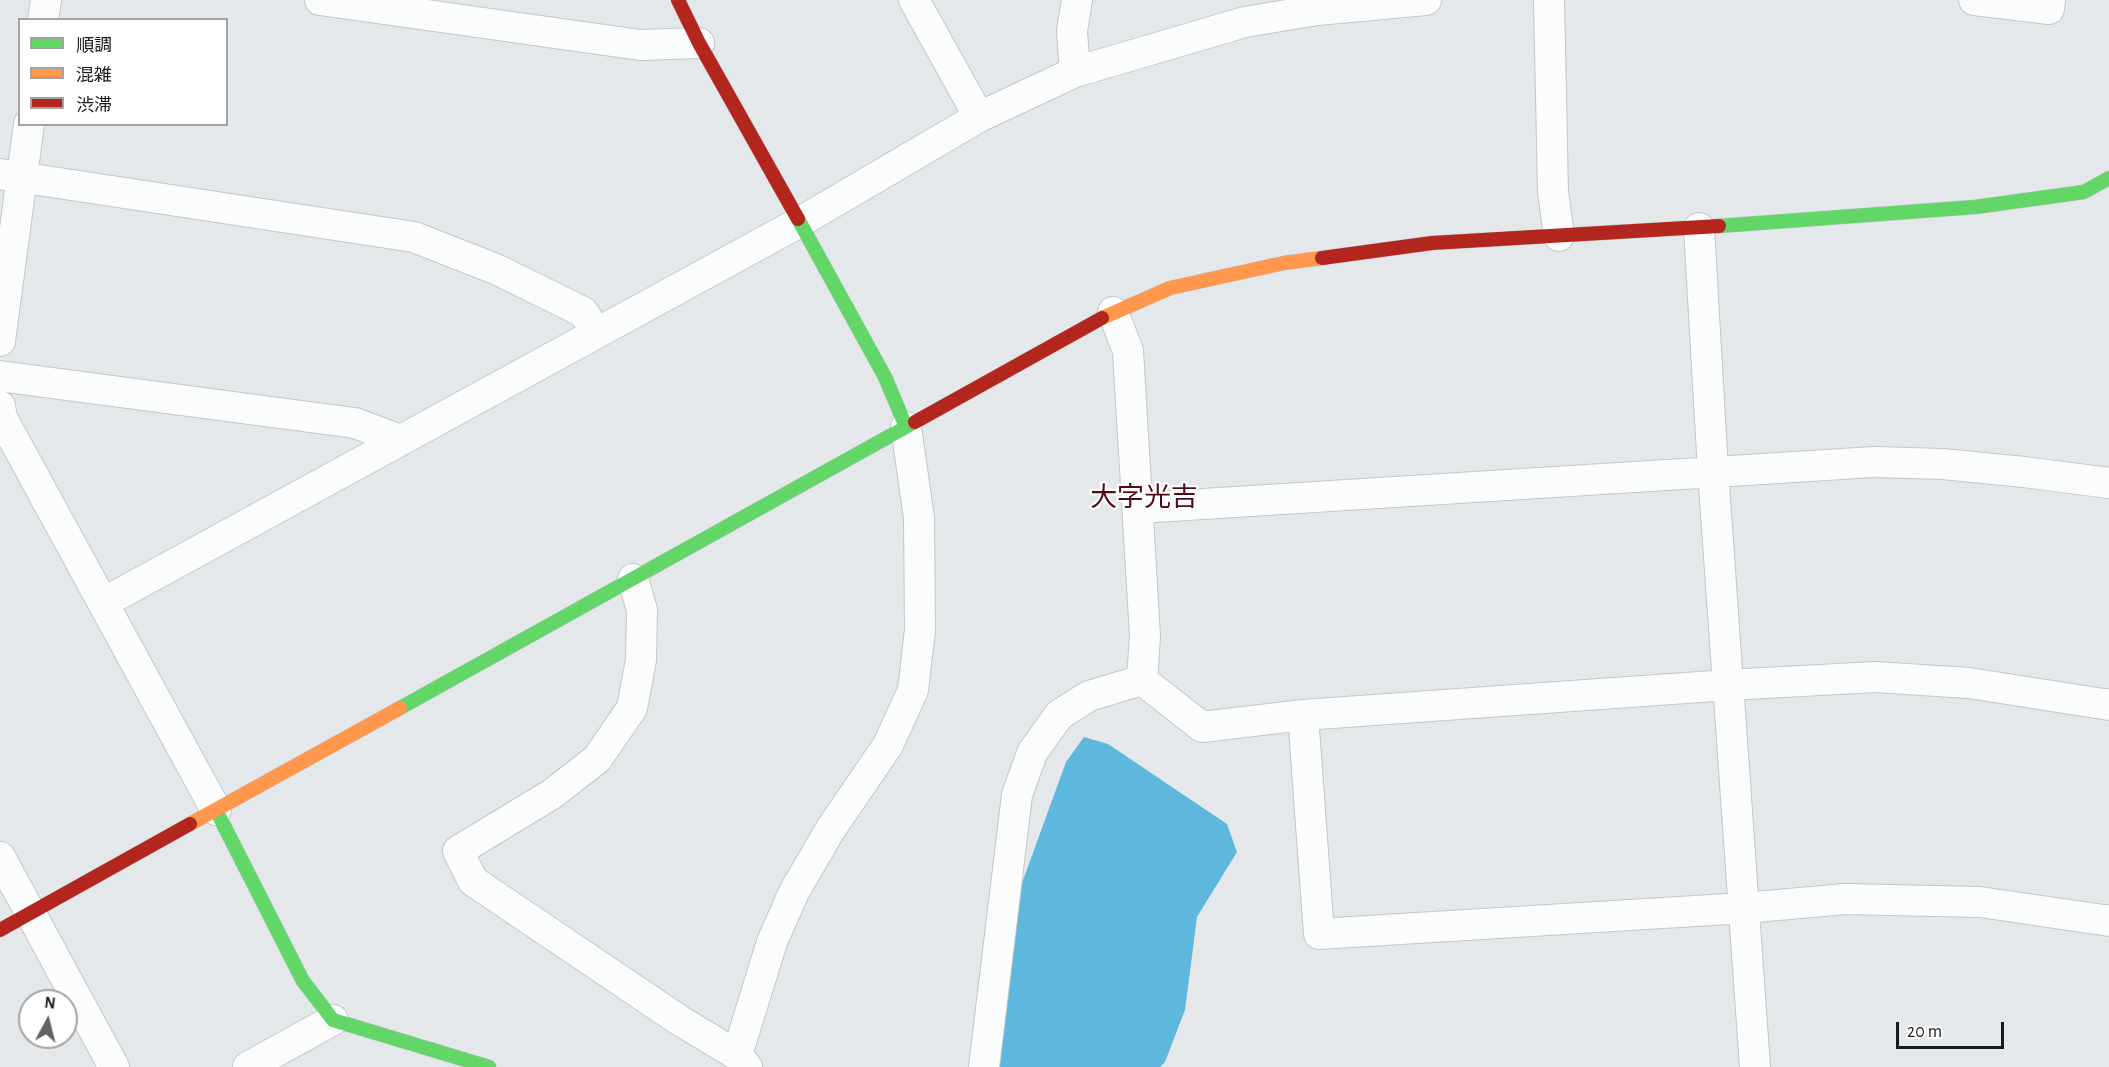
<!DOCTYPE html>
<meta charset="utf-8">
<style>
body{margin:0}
#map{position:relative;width:2109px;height:1067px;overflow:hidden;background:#e5e8eb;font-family:"Alegreya Sans","Noto Sans JP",sans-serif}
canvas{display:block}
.legend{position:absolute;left:18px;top:18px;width:210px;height:108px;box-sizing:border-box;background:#fff;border:2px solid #a3a3a4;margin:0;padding:8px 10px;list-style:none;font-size:18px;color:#181a1c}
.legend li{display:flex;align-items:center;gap:12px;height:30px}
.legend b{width:30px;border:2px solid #a3a3a4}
.north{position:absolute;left:18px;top:989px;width:60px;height:60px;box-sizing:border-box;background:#fff;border:2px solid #a3a3a4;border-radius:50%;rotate:7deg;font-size:16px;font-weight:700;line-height:24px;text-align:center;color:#181a1c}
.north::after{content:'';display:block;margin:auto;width:21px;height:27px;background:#606264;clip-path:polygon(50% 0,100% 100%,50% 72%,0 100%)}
.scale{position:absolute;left:1896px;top:1022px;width:108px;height:27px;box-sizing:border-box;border:3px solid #181a1c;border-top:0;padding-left:8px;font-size:18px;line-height:21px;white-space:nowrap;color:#181a1c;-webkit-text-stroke:4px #fff;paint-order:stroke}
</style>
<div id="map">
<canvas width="2109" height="1067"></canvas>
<ul class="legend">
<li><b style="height:8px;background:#63d668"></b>順調</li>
<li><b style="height:8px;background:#ff974d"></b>混雑</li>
<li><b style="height:8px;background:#b3261e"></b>渋滞</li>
</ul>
<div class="north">N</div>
<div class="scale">20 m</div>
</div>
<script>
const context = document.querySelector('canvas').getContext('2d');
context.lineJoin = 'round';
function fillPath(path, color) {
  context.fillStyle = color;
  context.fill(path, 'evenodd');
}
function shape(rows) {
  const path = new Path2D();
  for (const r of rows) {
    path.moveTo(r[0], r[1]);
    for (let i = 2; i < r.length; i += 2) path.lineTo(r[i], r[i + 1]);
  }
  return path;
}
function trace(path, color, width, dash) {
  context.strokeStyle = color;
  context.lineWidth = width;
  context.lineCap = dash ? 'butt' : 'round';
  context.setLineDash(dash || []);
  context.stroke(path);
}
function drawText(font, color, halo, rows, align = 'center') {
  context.font = font + ' "Alegreya Sans","Noto Sans JP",sans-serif';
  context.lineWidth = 4.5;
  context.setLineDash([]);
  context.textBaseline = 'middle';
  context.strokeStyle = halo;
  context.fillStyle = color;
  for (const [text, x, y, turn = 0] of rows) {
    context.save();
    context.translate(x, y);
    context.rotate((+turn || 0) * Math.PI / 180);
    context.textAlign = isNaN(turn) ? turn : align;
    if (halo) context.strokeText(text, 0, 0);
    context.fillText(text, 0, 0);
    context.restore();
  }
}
fillPath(shape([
 [1084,737,1108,744,1227,824,1237,852,1197,917,1185,1010,1165,1062,1160,1067,989,1067,1002,954,1022,883,1066,762]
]), '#5eb8de');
const street = shape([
 [320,0,640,45,699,43],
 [914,0,979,117],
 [1549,0,1553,192,1559,236],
 [1974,0,2049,9,2050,0],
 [43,20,46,0],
 [1075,72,1072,31,1077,0],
 [0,174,414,237,498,270,583,312,597,333],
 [1699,228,1713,471,1755,1067],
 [1113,312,1128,351,1145,636,1142,680,1202,727,1303,715,1728,685,1875,677,1969,683,2109,705],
 [0,341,29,124],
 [0,376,355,423,400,440],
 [0,406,2,418,216,810],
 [1139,508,1874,462,1943,464,2024,472,2109,483],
 [633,579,642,610,641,660,632,708,597,759,552,794,458,851,473,881,679,1020,737,1055,747,1067],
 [103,603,800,222,979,117,1075,72,1245,22,1317,10,1426,0],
 [1303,715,1319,934,1744,908,1845,899,1980,902,2109,921],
 [0,857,114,1067],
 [737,1055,772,942,794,892,830,830,888,745,913,690,920,630,919,518,906,427],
 [248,1067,333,1020],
 [984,1067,1017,795,1032,753,1059,715,1089,696,1142,680]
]);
const fast = shape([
 [798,219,885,377,906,427],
 [1719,226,1975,207,2084,192,2109,178],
 [400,708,915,422],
 [216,810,303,981,333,1020,489,1067]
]);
const slow = shape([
 [1102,318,1170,288,1284,263,1322,258],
 [190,824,400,708]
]);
const jam = shape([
 [678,0,699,43,798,219],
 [1322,258,1432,243,1719,226],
 [915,422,1102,318],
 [0,930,190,824]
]);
trace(street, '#c4c6c9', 32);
trace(fast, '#c4c6c9', 15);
trace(slow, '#c4c6c9', 15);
trace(jam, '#c4c6c9', 15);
trace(street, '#fbfcfc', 30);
trace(fast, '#63d668', 14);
trace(slow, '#ff974d', 14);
trace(jam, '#b3261e', 14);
drawText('27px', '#500a18', '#fff', [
 ["大字光吉",1144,498]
]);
</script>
